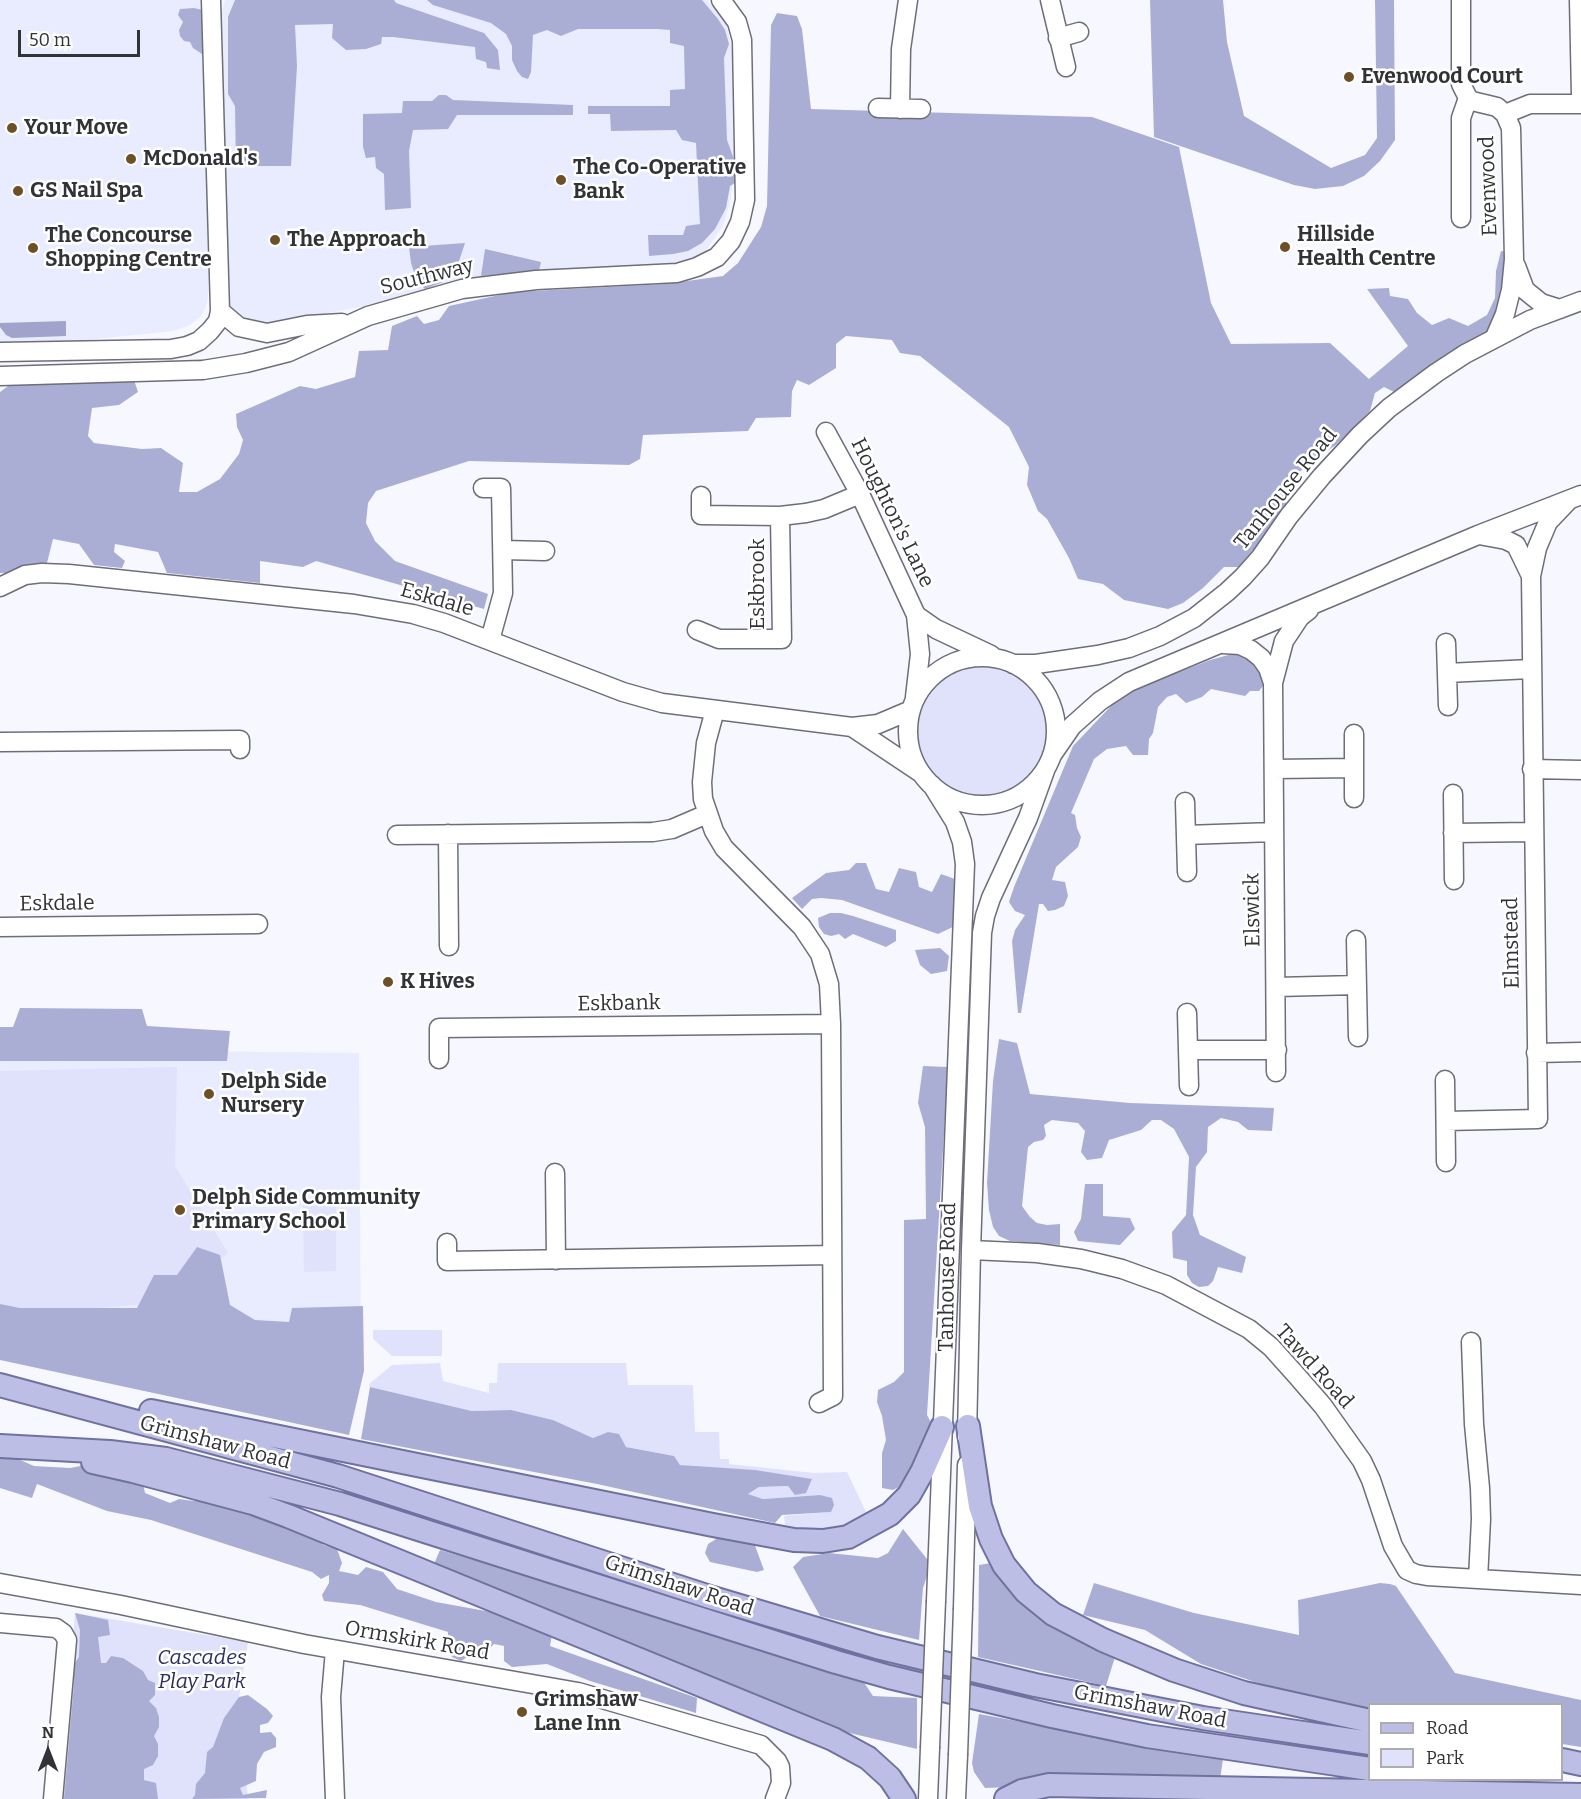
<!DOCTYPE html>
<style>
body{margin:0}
#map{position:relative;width:1581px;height:1799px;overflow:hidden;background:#f7f8ff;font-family:Bitter,serif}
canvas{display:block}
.legend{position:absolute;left:1368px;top:1703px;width:195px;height:78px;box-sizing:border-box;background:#fff;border:2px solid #adadaf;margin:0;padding:8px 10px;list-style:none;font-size:18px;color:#323337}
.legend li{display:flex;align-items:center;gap:12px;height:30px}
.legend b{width:30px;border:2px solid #adadaf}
.north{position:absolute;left:18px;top:1721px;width:60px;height:60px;-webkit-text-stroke:4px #fff;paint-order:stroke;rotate:0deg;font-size:16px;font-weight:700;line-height:24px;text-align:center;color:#323337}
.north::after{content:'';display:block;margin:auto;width:21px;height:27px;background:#323337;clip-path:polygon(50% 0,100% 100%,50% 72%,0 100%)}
.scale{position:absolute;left:18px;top:30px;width:122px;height:27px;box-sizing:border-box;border:3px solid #323337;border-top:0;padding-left:8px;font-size:18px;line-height:21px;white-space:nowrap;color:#323337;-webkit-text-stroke:4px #fff;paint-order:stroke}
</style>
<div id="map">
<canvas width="1581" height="1799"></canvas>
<ul class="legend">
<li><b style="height:8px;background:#bcbee6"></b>Road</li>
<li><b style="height:16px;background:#e0e2fb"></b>Park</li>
</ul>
<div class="north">N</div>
<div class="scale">50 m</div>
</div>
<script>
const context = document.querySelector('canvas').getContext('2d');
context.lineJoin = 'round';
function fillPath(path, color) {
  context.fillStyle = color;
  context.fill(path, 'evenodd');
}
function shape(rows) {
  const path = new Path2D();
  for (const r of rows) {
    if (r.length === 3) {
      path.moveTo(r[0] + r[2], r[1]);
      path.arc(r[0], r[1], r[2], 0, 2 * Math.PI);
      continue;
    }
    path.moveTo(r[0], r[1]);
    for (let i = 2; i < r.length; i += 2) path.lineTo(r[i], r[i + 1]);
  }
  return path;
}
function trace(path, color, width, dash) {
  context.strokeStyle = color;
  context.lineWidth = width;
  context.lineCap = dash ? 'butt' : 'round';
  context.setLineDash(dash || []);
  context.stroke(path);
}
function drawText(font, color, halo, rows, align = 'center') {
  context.font = font + ' Bitter,serif';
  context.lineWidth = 5;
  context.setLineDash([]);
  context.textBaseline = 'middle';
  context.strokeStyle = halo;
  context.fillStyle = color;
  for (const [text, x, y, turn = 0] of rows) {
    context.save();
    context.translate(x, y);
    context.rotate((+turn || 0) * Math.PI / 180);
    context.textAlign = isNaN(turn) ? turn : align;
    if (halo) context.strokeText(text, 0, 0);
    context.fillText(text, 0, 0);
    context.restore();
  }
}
fillPath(shape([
 [0,0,206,0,208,297,206,307,200,317,190,325,173,331,75,341,0,342],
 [225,0,707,0,720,14,727,26,732,49,734,174,730,202,723,226,705,252,693,262,385,302,271,324,253,324,233,313,225,294,221,15],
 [193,1051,359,1053,361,1367,0,1326,0,1056]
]), '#e9ebfe');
fillPath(shape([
 [983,730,66],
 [177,1067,175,1166,228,1253,166,1302,20,1315,0,1311,0,1071],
 [336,1204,336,1271,304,1272,303,1205],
 [373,1330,442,1330,442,1356,392,1356,373,1339],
 [440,1363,443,1381,489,1393,489,1383,497,1383,498,1363,626,1363,628,1385,693,1385,695,1432,719,1432,720,1459,729,1459,729,1464,814,1473,847,1472,869,1518,846,1527,825,1530,798,1529,785,1525,784,1516,831,1512,820,1495,763,1499,748,1494,759,1487,788,1486,796,1495,812,1480,680,1465,673,1456,626,1447,608,1432,593,1438,553,1420,511,1410,472,1411,370,1387,369,1384,392,1365],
 [75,1613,248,1642,239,1697,248,1799,60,1799]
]), '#e0e2fb');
fillPath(shape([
 [235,0,394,0,396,3,484,33,498,50,500,70,487,68,486,62,476,59,475,47,393,37,382,37,381,44,366,49,346,50,332,38,333,24,295,25,297,66,291,166,236,166,235,106,228,94,228,17],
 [427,0,702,0,718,19,725,30,729,44,724,58,727,140,735,162,732,167,739,173,738,181,730,186,726,208,715,229,702,243,688,251,673,254,649,256,648,235,683,235,686,226,700,224,696,143,682,140,676,130,611,131,610,114,588,114,588,106,670,106,670,90,685,89,684,46,670,43,670,30,658,29,578,29,561,36,547,30,533,35,531,72,528,79,522,77,517,71,512,60,512,46,506,34,491,23,433,5],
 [1150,0,1223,0,1227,42,1244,116,1331,168,1365,155,1377,138,1375,0,1394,0,1395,140,1380,161,1364,176,1343,186,1315,189,1294,185,1154,137],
 [194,8,207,11,208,52,202,54,193,48,190,42,184,41,180,36,179,30,183,22,178,15,180,9],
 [777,13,797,16,802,29,811,109,1092,117,1179,147,1211,303,1231,344,1330,343,1369,379,1408,346,1367,289,1389,288,1390,296,1408,299,1417,313,1432,325,1449,318,1468,326,1487,315,1495,298,1496,271,1501,251,1520,253,1494,335,1396,393,1384,387,1375,393,1370,411,1336,445,1316,458,1290,480,1285,511,1239,567,1224,567,1203,588,1183,603,1168,609,1124,600,1103,584,1078,579,1069,558,1047,519,1038,511,1027,485,1029,467,1009,427,920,356,900,353,892,340,846,336,836,344,836,368,809,385,797,380,792,391,791,417,756,418,748,431,643,435,640,459,629,465,469,461,376,491,368,503,366,523,375,541,395,561,488,594,484,609,316,561,303,567,260,561,260,583,167,573,158,552,115,544,114,552,125,561,122,568,94,565,79,544,53,539,47,563,28,566,7,573,0,573,0,392,12,383,134,380,138,392,119,405,92,408,88,436,94,443,142,449,161,448,183,463,179,492,197,492,220,479,239,454,243,440,237,427,236,414,300,386,316,389,355,377,359,351,388,350,392,326,417,316,424,324,439,320,449,306,513,292,665,284,723,276,738,263,761,227,767,206,771,25],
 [439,95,446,95,453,100,573,105,573,115,457,115,448,129,413,130,409,151,411,208,385,210,384,174,376,168,375,157,366,158,363,147,363,114,402,113,403,101,432,101],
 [465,243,459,261,444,272,443,282,425,289,417,281,411,263,409,247],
 [485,249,541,262,539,271,481,276],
 [1232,654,1242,655,1254,661,1264,677,1263,686,1259,691,1250,691,1245,696,1211,689,1202,697,1186,703,1176,694,1167,697,1158,707,1153,733,1149,739,1148,755,1133,755,1126,746,1107,749,1094,759,1071,813,1075,815,1077,828,1081,837,1078,847,1056,867,1052,880,1065,882,1068,896,1064,906,1055,910,1048,911,1043,904,1039,904,1021,1013,1018,1013,1012,941,1015,930,1025,915,1015,911,1009,902,1014,887,1073,746,1111,706,1113,696,1124,690,1133,690,1210,660],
 [856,863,866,863,876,889,889,892,899,868,916,872,919,887,932,892,941,874,955,879,957,925,938,934,842,900,821,898,812,899,802,909,792,898,826,873,849,870],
 [830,913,841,913,853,916,896,930,896,941,886,947,853,934,845,939,839,934,831,936,824,934,819,927,818,918],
 [940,948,949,956,947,971,931,974,920,965,915,950],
 [20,1008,142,1009,147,1026,230,1031,227,1061,0,1061,0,1027,13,1027],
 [999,1039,1017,1043,1030,1094,1130,1103,1274,1108,1272,1131,1248,1130,1238,1122,1221,1118,1208,1127,1207,1152,1196,1167,1193,1215,1200,1235,1246,1257,1242,1273,1218,1267,1213,1281,1208,1286,1199,1287,1192,1283,1187,1275,1187,1261,1173,1258,1172,1232,1186,1215,1189,1157,1174,1129,1161,1120,1152,1120,1141,1130,1109,1140,1102,1158,1087,1160,1081,1152,1085,1131,1078,1123,1052,1120,1044,1125,1046,1136,1043,1140,1034,1142,1028,1147,1022,1206,1030,1217,1037,1223,1047,1225,1060,1224,1060,1245,1010,1241,999,1236,993,1227,989,1210,987,1183,993,1081],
 [923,1066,948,1067,927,1415,934,1428,905,1484,893,1490,882,1488,882,1453,886,1440,882,1416,877,1402,878,1390,894,1382,904,1372,904,1220,926,1219,925,1127,918,1103],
 [1085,1184,1103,1184,1103,1216,1130,1218,1135,1229,1120,1245,1078,1241,1074,1232,1081,1219],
 [197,1247,220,1255,230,1305,255,1320,289,1322,292,1308,363,1306,364,1371,349,1435,0,1360,0,1304,20,1308,137,1308,154,1275,177,1275],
 [370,1387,472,1411,511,1410,553,1420,593,1438,608,1432,619,1434,626,1447,674,1456,680,1465,755,1470,812,1479,806,1493,795,1495,788,1486,759,1487,748,1494,763,1499,820,1495,832,1498,834,1505,831,1512,782,1515,775,1523,597,1484,361,1439],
 [12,1450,18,1459,34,1466,70,1468,91,1464,143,1483,145,1493,170,1503,179,1499,194,1501,208,1497,243,1504,245,1513,320,1532,323,1545,337,1549,342,1563,339,1571,358,1575,366,1567,383,1572,397,1589,436,1602,491,1612,498,1607,481,1585,434,1564,440,1550,635,1607,700,1631,863,1681,873,1696,917,1698,917,1749,837,1730,552,1635,550,1646,697,1698,696,1713,590,1681,547,1664,512,1667,504,1661,504,1646,494,1644,488,1650,489,1659,469,1656,461,1661,452,1657,448,1648,448,1632,360,1605,324,1601,322,1595,329,1583,329,1575,321,1579,312,1572,151,1520,107,1511,37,1484,32,1498,0,1488,0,1452],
 [903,1529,931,1564,923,1588,919,1640,820,1616,793,1567,803,1557,829,1553,878,1558,888,1553],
 [721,1536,754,1543,764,1570,757,1572,710,1562,705,1553,708,1544],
 [991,1563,1080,1640,1115,1657,1106,1686,978,1657,979,1565],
 [1094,1583,1194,1613,1299,1635,1298,1600,1380,1583,1390,1584,1396,1586,1455,1673,1581,1700,1581,1747,1562,1744,1562,1704,1370,1704,1369,1709,1288,1693,1201,1664,1145,1630,1083,1615],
 [75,1613,108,1620,110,1635,98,1637,101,1663,106,1663,111,1656,123,1658,143,1671,148,1680,155,1683,155,1695,149,1701,156,1708,159,1717,159,1727,154,1736,158,1744,158,1756,153,1765,144,1769,144,1780,156,1783,158,1799,64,1799,74,1684,72,1667,79,1657,80,1630],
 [248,1695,267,1709,273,1716,268,1723,260,1725,260,1733,271,1732,276,1738,276,1747,264,1752,257,1764,256,1781,240,1788,243,1795,267,1790,266,1798,192,1799,195,1795,196,1784,205,1773,207,1752,213,1747,224,1718,239,1697],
 [979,1714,1223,1759,1220,1780,985,1788,974,1772,972,1763]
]), '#abaed4');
fillPath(shape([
 [66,321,66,336,12,338,6,335,0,327,0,323]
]), '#a1a4ca');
const minor = shape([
 [1050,0,1066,67],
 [1461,0,1461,84,1468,98,1461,118,1461,218],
 [1579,0,1581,96],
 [1058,38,1079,32],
 [1468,98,1472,101,1497,107,1505,114,1530,104,1581,104],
 [878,108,921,109],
 [900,109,901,49,908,0],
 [1516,266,1525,290,1541,303,1560,309],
 [220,311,239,327,267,333,307,325,342,323],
 [1495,337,1505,314,1511,290,1514,259,1511,128,1505,114],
 [0,352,171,349,187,346,199,341,210,331,218,321,220,311,211,0],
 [0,376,203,370,246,363,289,352,368,316,462,289,536,280,677,273,697,267,717,257,731,241,740,222,745,200,742,40,737,22,721,0],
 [826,432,860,494,916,615,920,654,915,697],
 [483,488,501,488,503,593,490,640],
 [701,496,701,515,780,516,806,513,824,509,860,494],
 [1479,535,1506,540,1516,545,1531,576],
 [503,550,545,551],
 [0,587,25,575,42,573,69,574,354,604,413,614,444,623,623,692,662,703,852,727,878,724,911,710],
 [916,615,936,629,991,655],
 [697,630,719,639,782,639,780,516],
 [1446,643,1448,706],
 [1223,644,1240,645,1251,650,1261,658,1268,668,1273,683],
 [982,731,74],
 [1013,664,1036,664,1098,655,1129,648,1160,636,1194,618,1227,592,1243,577,1260,558,1289,516,1322,476,1360,435,1389,408,1436,373,1465,354,1530,320,1581,301],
 [1447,673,1531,669],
 [715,710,706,743,702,782,703,799,714,831,724,848,802,927,820,954,829,984,831,1024,833,1396,819,1403],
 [852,727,921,773],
 [1354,734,1354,798],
 [0,742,240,740,240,749],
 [1052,755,1072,726,1100,701,1129,682,1478,535,1581,495],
 [1274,769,1354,768],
 [1532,769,1581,770],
 [932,785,955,822,962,842,965,864,936,1601],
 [1453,794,1454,880],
 [1185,802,1187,872],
 [1453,833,1533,832],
 [448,834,449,946],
 [397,835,653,832,672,829,707,814],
 [1186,835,1274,832],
 [0,927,258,924],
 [1356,940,1358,1037],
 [1277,987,1357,985],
 [1187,1013,1189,1086],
 [1188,1050,1277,1050],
 [1536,1053,1581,1052],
 [439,1059,439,1028,831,1024],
 [1276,1072,1273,683,1284,641,1300,617,1309,610],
 [1445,1080,1446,1162],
 [1446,1121,1538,1119,1531,576,1537,548,1548,522,1568,501],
 [555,1173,556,1260],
 [447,1243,447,1261,832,1255],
 [971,1250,1037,1253,1081,1259,1122,1269,1166,1285,1249,1329,1271,1347,1297,1376,1323,1406,1362,1461,1371,1480,1393,1546,1407,1570,1416,1574,1427,1576,1581,1585],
 [1471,1342,1474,1424,1480,1488,1481,1519,1478,1579],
 [967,1437,971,1250,982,933,985,916,991,898,1028,818,1046,768],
 [0,1583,121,1605,304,1644,578,1692,761,1745,777,1761,780,1767,781,1783,775,1799],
 [963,1608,967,1465],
 [0,1623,56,1628,63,1633,67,1640,53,1799],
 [335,1799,331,1697,335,1650],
 [928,1799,930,1748],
 [956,1799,958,1755]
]);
const major = shape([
 [0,1385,338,1476,713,1598,877,1647,1035,1685,1203,1718,1370,1743],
 [151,1411,713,1525,794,1540,823,1541,848,1537,890,1514,909,1495,922,1472,942,1427],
 [968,1426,980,1506,991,1539,1004,1565,1026,1592,1053,1614,1103,1640,1174,1670,1244,1693,1370,1721],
 [0,1446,110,1452,166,1459,340,1504,836,1662,889,1677,1052,1716,1147,1736,1370,1769],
 [93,1462,133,1471,253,1503,288,1516,833,1739,868,1758,890,1778,904,1799],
 [1562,1760,1581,1764],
 [1006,1799,1022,1791,1049,1785,1581,1795]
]);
trace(minor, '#6d6e78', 21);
trace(major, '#6f719e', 26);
trace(minor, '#fff', 18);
trace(major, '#bcbee6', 22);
const minorBridge = shape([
 [930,1748,936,1601],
 [958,1755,963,1608]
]);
trace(minorBridge, '#6d6e78', 21, []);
trace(minorBridge, '#fff', 18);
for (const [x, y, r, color] of [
 [1349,77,6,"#6f4f25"],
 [12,128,6,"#6f4f25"],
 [131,159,6,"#6f4f25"],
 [561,180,6,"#6f4f25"],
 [18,191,6,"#6f4f25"],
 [275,240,6,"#6f4f25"],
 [1285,247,6,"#6f4f25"],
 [33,248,6,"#6f4f25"],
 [388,982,6,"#6f4f25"],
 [209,1094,6,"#6f4f25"],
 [180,1210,6,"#6f4f25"],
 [522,1712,6,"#6f4f25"]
]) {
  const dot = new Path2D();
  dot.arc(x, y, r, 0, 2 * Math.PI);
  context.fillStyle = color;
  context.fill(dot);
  trace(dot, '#fff', 2);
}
drawText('bold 21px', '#323337', '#fff', [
 ["Evenwood Court",1361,77],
 ["Your Move",24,128],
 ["McDonald's",143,159],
 ["The Co-Operative",573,168],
 ["Bank",573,192],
 ["GS Nail Spa",30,191],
 ["Hillside",1297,235],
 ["Health Centre",1297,259],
 ["The Concourse",45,236],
 ["Shopping Centre",45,260],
 ["The Approach",287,240],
 ["K Hives",400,982],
 ["Delph Side",221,1082],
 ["Nursery",221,1106],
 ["Delph Side Community",192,1198],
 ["Primary School",192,1222],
 ["Grimshaw",534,1700],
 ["Lane Inn",534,1724]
], 'left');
drawText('21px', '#323337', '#fff', [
 ["Evenwood",1489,186,-92],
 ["Southway",427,277,-14],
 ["Tanhouse Road",1286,489,-51],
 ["Houghton's Lane",892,513,64],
 ["Eskbrook",758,584,-90],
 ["Eskdale",437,600,16],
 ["Eskdale",57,904,-1],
 ["Elswick",1253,910,-91],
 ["Elmstead",1512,943,-91],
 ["Eskbank",619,1004,-1],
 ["Tanhouse Road",948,1277,-89],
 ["Tawd Road",1314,1367,48],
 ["Grimshaw Road",215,1443,15],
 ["Grimshaw Road",679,1586,18],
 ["Ormskirk Road",417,1641,10],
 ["Grimshaw Road",1150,1707,11]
]);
drawText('italic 21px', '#2e2e5f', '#fff', [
 ["Cascades",202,1658],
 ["Play Park",202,1682]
]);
</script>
